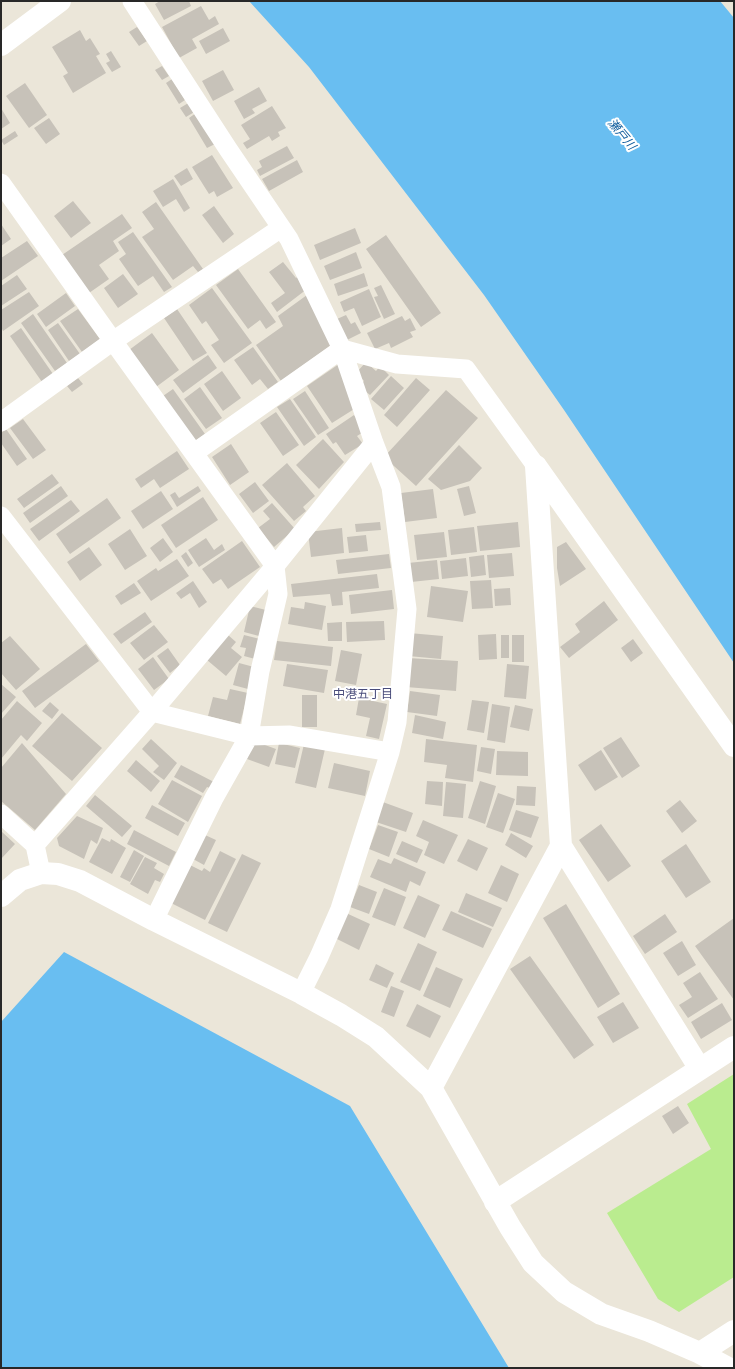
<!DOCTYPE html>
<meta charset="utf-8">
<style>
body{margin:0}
#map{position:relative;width:735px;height:1369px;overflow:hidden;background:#ebe6d9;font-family:"Titillium Web",sans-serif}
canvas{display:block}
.frame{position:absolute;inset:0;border:2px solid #282828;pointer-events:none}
</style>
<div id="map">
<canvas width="735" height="1369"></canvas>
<div class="frame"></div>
</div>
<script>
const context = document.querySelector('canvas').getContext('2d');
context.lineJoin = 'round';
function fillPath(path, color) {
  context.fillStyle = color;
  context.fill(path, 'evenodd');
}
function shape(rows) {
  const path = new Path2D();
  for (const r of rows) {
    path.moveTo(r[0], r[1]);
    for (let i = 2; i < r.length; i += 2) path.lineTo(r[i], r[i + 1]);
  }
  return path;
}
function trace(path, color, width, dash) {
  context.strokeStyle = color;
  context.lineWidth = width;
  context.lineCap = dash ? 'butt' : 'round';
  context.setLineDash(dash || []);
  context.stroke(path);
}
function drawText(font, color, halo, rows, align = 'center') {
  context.font = font + ' "Titillium Web","Noto Sans JP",sans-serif';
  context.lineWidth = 4;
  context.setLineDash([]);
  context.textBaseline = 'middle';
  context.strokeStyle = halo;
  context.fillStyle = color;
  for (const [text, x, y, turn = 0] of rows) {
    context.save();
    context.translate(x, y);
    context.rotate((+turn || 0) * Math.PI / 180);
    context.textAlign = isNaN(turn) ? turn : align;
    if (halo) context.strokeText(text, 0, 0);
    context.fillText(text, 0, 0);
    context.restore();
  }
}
fillPath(shape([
 [734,1074,734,1277,679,1312,658,1299,607,1213,711,1149,687,1104]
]), '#baec8f');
fillPath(shape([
 [249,1,720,1,734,18,734,663,564,410,484,295,309,67],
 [64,952,350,1106,509,1368,1,1368,1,1022]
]), '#69bef1');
fillPath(shape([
 [160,1,189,1,191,6,164,20,155,4],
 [201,6,209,20,215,16,219,24,192,39,197,48,179,58,162,27],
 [137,27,147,41,139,46,129,32],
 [223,28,230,41,206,54,199,41],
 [80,30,86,41,90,38,100,54,96,56,106,73,73,93,63,76,68,73,52,47],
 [111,51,121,67,112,72,106,63,110,61,106,54],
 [162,66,169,76,162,80,155,70],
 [223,70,234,90,213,101,202,81],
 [172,79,185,100,179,104,166,83],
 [25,83,47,115,29,128,6,96],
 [259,87,267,101,252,109,255,113,244,119,234,101],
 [190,102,196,111,186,117,180,108],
 [272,106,286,128,278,132,280,136,272,141,269,136,247,149,243,143,250,139,241,125],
 [1,108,10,123,1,129],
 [196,113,215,144,207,148,189,118],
 [49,118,60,134,46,144,34,128],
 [15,131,18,136,4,145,1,140],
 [287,146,294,158,260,176,257,170,262,167,259,161],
 [212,155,233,188,217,197,214,191,209,194,192,167],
 [297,160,303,172,269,191,262,179],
 [187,168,193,179,181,186,174,176],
 [173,179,190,208,184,212,176,199,163,207,153,191],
 [73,201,91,223,71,238,54,216],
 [156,202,203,269,198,272,193,266,173,280,142,237,154,229,142,212],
 [214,206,234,234,223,243,202,215],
 [122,214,132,228,113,241,119,251,99,265,109,279,89,293,62,255],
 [1,224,11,239,1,246],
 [355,228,361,243,320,260,314,245],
 [133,232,172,287,164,292,153,276,138,286,119,259,126,254,118,242],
 [386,235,441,313,421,327,366,249],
 [27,241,38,256,1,281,1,258],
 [356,252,362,268,330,280,324,266],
 [283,262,296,278,299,276,307,289,277,312,271,303,285,293,269,272],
 [238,269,276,322,266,329,260,320,248,329,216,285],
 [364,273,368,286,338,296,334,284],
 [123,274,138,294,118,308,104,288],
 [17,275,27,289,1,306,1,286],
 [381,285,395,314,384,319,374,297,378,296,374,288],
 [212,288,252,343,224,363,211,345,219,340,206,321,202,324,189,305],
 [369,289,381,317,362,326,354,308,344,312,340,302],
 [29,292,39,306,3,331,1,327,1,310],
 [66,293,75,306,46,327,37,314],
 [307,295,331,345,281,381,256,345,283,326,278,316],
 [78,309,100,339,82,352,60,321],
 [177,309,207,353,193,361,164,318],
 [33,314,67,363,55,371,21,323],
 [346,315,351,324,355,322,361,333,347,340,337,319],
 [402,316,405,321,410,318,416,330,410,332,413,337,391,348,389,343,375,349,367,333],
 [58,323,80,354,69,361,48,330],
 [21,328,53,374,42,382,10,336],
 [152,333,179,370,156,387,129,350],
 [253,347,278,382,268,389,260,379,252,385,234,360],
 [208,355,217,368,183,393,173,380],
 [366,362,376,371,380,366,389,375,370,395,359,386,364,381,356,373],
 [339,364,359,406,332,423,307,386],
 [222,371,241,398,223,411,204,384],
 [391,376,404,388,384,410,371,399],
 [78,378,83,384,72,392,67,386],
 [416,378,430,390,397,427,384,415],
 [200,387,222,418,206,429,184,399],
 [173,389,205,434,195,441,163,396],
 [446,390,478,418,416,486,384,457],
 [305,391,329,428,318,435,293,399],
 [290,399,316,437,304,446,277,407],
 [276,412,299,445,283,456,260,423],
 [354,415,365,431,357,436,363,444,345,455,336,442,333,444,326,434],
 [23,419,46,450,33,459,10,428],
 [6,429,27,459,17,466,1,443,1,433],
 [323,439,344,462,319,489,296,465],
 [231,444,249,472,230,485,212,457],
 [459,445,482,468,470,481,441,490,428,479],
 [177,451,189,469,160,488,154,479,141,488,135,479],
 [287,463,315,496,303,507,306,511,294,521,262,485],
 [52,474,59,483,24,508,17,499],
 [255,482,269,501,253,513,239,494],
 [61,486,68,496,30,523,23,513],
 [198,486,201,491,177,507,170,495,175,492,179,498],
 [469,486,476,513,464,516,457,489],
 [433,489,437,518,405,522,401,493],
 [161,491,173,509,143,529,131,511],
 [203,497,218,520,176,548,161,525],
 [107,498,121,518,70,554,56,534],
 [71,500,80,511,39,541,30,529],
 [272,503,295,529,274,547,258,528,270,519,263,511],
 [380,522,381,530,356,532,355,524],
 [518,522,520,547,480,551,477,526],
 [474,527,477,552,451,555,448,530],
 [342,528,344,553,311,557,308,532],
 [130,529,147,556,125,570,108,544],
 [444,532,447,557,417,560,414,535],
 [366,535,368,551,349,553,347,537],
 [163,538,173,552,160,562,150,548],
 [206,538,214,550,222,544,225,550,199,567,188,550],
 [242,541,260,567,228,589,221,579,213,584,202,569],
 [566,542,586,569,560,586,557,568,557,547],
 [89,547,102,565,80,581,67,562],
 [186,552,193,563,188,567,181,556],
 [512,553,514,576,489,578,487,555],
 [389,554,391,568,338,574,336,560],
 [484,555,486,575,471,577,469,557],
 [466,558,468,576,442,579,440,561],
 [177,559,189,576,151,601,137,581,156,568,158,571],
 [437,560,439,579,411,582,408,563],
 [377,574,379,588,342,592,343,605,332,606,330,594,293,597,291,584],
 [491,580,493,608,472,609,470,581],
 [193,581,207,602,199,608,190,593,181,599,176,593],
 [134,583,141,593,121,605,115,596],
 [431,586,468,591,463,622,427,617],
 [510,588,511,605,495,606,494,589],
 [392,590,394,609,351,614,349,595],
 [604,601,618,620,569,658,560,647,580,632,575,624],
 [305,602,326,606,322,630,288,624,291,607,304,609],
 [250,606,266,610,259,636,244,632],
 [145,612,152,622,121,644,113,634],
 [384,621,385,640,347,642,346,622],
 [342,622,342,641,328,641,327,623],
 [154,625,168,642,144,660,130,643],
 [409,633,443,636,441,659,408,656],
 [496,634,497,659,479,660,478,635],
 [228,635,236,642,231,648,242,657,226,676,207,660],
 [244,635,260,639,255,659,244,656,246,648,240,647],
 [501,635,509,635,509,658,501,658],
 [512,635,524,635,524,662,512,662],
 [10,636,40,669,16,690,1,673,1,643],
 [633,639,643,653,631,662,621,648],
 [277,641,333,647,331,666,274,660],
 [86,644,99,661,35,708,22,691],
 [168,648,180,665,170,673,157,656],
 [341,650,362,654,356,685,335,681],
 [153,657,169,679,154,690,138,669],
 [408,658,458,661,456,691,406,687],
 [239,663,254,667,248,689,233,685],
 [287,664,328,670,324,693,283,686],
 [507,664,529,666,526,699,504,697],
 [1,684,16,697,1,714],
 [230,689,248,693,240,724,208,716,213,697,227,700],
 [410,691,440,695,437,716,407,712],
 [302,695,317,695,317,727,302,727],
 [359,698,387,704,379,739,366,736,370,718,356,715],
 [472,700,489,702,484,733,467,730],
 [17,701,42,723,27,741,21,735,1,759,1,720],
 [50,702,59,710,52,719,42,711],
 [492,704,510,707,505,743,487,740],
 [515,705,533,709,529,731,510,727],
 [62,713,102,748,72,781,32,746],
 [415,715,446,722,443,739,412,733],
 [621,737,640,766,622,778,603,748],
 [151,739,177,763,164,780,153,772,159,766,142,749],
 [426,739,477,745,473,782,445,778,447,765,424,762],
 [254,741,276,749,269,767,247,759],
 [22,743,66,794,35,830,1,801,1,768],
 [279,743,300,748,295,768,275,764],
 [304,744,325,749,316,788,295,783],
 [481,747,495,749,491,774,477,771],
 [601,750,618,777,595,791,578,765],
 [497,751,528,752,528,776,496,775],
 [136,760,160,781,151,792,127,771],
 [334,763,370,771,365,796,328,788],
 [181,765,214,782,210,788,207,787,203,793,174,777],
 [172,780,202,796,188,822,158,804],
 [427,781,443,782,442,806,425,804],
 [480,781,496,786,485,824,468,818],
 [446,782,466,784,463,818,443,816],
 [517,786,536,787,535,806,516,805],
 [498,793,515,799,503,833,486,827],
 [95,795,132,826,122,837,86,806],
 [680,800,697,821,682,833,666,811],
 [380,801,413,813,406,832,373,821],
 [152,805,185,823,178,836,145,818],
 [516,810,539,817,531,838,509,830],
 [77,816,103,828,97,844,91,840,84,859,59,846,57,838],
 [423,820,458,835,444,864,424,855,429,842,416,836],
 [601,824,631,866,608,882,579,840],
 [378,825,398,832,389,857,369,849],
 [134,830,176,852,169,866,127,844],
 [1,831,15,844,1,859],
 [511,833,533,846,526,858,505,845],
 [205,835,216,840,204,865,193,859],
 [102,838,110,842,111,839,126,848,112,874,89,862],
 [468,839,488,848,477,871,457,861],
 [402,841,423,850,417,863,396,854],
 [686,844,711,882,686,898,661,861],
 [134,850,144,856,130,882,120,877],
 [220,851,236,859,205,920,171,903,190,865,202,871,204,868,210,872],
 [242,854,261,863,227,932,208,923],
 [145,857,157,863,154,868,164,874,160,882,155,880,148,894,130,884],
 [394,858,426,872,420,886,410,881,406,892,370,877,378,859,391,864],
 [501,865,519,874,507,902,488,893],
 [359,885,377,892,369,914,350,907],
 [384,888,406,897,395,926,372,917],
 [466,893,502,908,493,927,458,912],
 [418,895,440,905,425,938,403,928],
 [566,904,620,994,598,1008,543,918],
 [451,911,492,929,483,948,442,930],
 [346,913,370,924,359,950,335,938],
 [665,914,677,932,645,954,633,936],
 [734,918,734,1000,695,946],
 [682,941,696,965,678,976,663,953],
 [418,943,437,952,420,991,400,982],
 [530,956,594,1045,574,1059,510,969],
 [376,964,394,973,387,988,369,980],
 [436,967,463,979,450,1008,423,996],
 [700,972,718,999,688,1018,679,1005,692,997,683,983],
 [391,986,404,991,394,1017,381,1012],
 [623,1002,639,1028,613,1043,597,1017],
 [722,1003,732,1020,701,1039,691,1022],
 [417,1004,441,1016,430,1038,406,1026],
 [678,1106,689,1123,673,1134,662,1116]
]), '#c7c2b9');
trace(shape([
 [132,1,228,149,289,239,342,349,374,443,391,487,407,609,397,722,390,752,340,909,319,957,301,993],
 [1,183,113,341,275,566,278,594,260,671,249,736,214,798,154,920],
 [1,422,113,341,281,228],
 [194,453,342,349,397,364,466,369,536,466],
 [1,516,152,712,249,736,290,735,390,752],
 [1,814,35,845,41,873],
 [35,845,152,712,275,566,374,443]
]), '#fff', 19);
trace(shape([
 [1,45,60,1],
 [536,466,734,746],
 [561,846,700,1069],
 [1,896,20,880,41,873,58,874,80,881,154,920,301,993,341,1015,376,1037,431,1088,510,1227,533,1263,564,1292,601,1314,649,1331,700,1353,728,1368],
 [431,1088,561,846,536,466],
 [495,1202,734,1047],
 [700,1353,734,1331]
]), '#fff', 22);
drawText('italic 12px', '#0a599b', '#fff', [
 ["瀬戸川",621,135,50]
]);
drawText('12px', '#484b7a', '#fff', [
 ["中港五丁目",363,695]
]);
</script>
